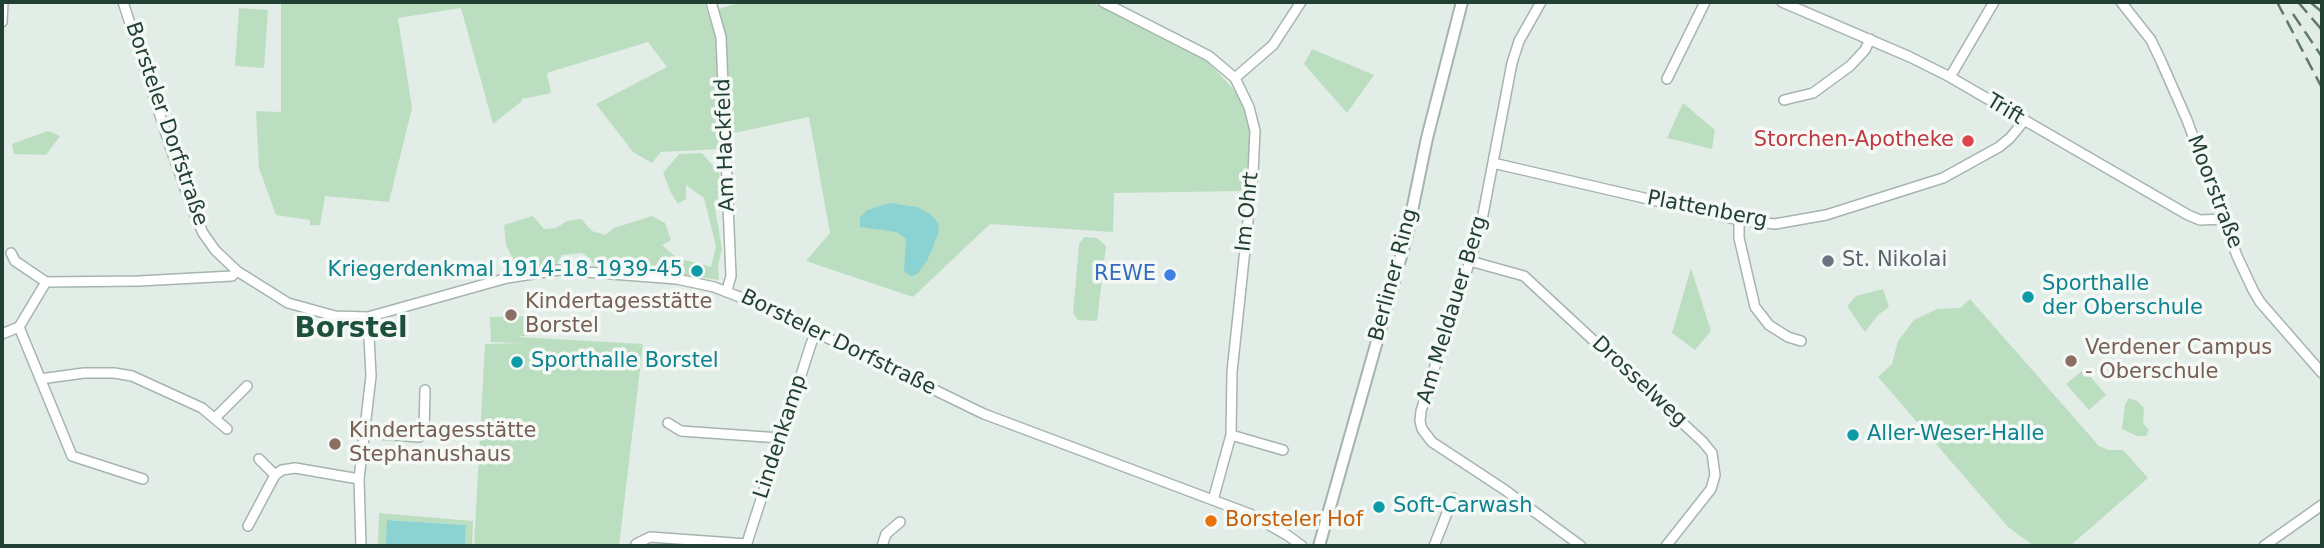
<!DOCTYPE html>
<meta charset="utf-8">
<style>
body{margin:0}
#map{position:relative;width:2324px;height:548px;overflow:hidden;background:#e3ede7;font-family:"DejaVu Sans",sans-serif}
canvas{display:block}
.frame{position:absolute;inset:0;border:4px solid #223f33;pointer-events:none}
</style>
<div id="map">
<canvas width="2324" height="548"></canvas>
<div class="frame"></div>
</div>
<script>
const context = document.querySelector('canvas').getContext('2d');
context.lineJoin = 'round';
function fillPath(path, color) {
  context.fillStyle = color;
  context.fill(path, 'evenodd');
}
function shape(rows) {
  const path = new Path2D();
  for (const r of rows) {
    path.moveTo(r[0], r[1]);
    for (let i = 2; i < r.length; i += 2) path.lineTo(r[i], r[i + 1]);
  }
  return path;
}
function trace(path, color, width, dash) {
  context.strokeStyle = color;
  context.lineWidth = width;
  context.lineCap = dash ? 'butt' : 'round';
  context.setLineDash(dash || []);
  context.stroke(path);
}
function drawText(font, color, halo, rows, align = 'center') {
  context.font = font + ' "DejaVu Sans",sans-serif';
  context.lineWidth = 7;
  context.setLineDash([]);
  context.textBaseline = 'middle';
  context.strokeStyle = halo;
  context.fillStyle = color;
  for (const [text, x, y, turn = 0] of rows) {
    context.save();
    context.translate(x, y);
    context.rotate((+turn || 0) * Math.PI / 180);
    context.textAlign = isNaN(turn) ? turn : align;
    if (halo) context.strokeText(text, 0, 0);
    context.fillText(text, 0, 0);
    context.restore();
  }
}
fillPath(shape([
 [281,2,704,2,715,36,721,149,661,152,652,163,633,152,596,104,667,67,648,42,547,73,551,93,522,99,522,101,493,124,461,8,398,18,412,108,389,202,325,196,320,225,310,225,310,220,276,215,259,168,256,111,281,112],
 [740,2,1091,2,1207,61,1239,95,1251,135,1245,191,1114,193,1113,232,990,224,913,297,806,261,830,233,809,117,729,134,725,32,719,9],
 [239,8,268,10,264,68,235,66],
 [1312,49,1374,75,1347,113,1304,64],
 [1683,103,1715,130,1712,149,1667,138],
 [48,131,60,136,46,155,14,154,12,144],
 [702,153,719,173,722,195,714,202,722,249,718,265,719,280,651,270,594,266,591,259,582,253,562,255,556,266,535,267,520,272,506,245,504,225,533,216,544,229,556,228,567,221,581,219,592,231,605,235,614,228,652,216,665,223,671,240,662,245,677,258,711,267,716,246,704,198,686,185,686,199,678,204,671,193,663,173,679,154],
 [1084,237,1097,238,1106,246,1097,321,1078,320,1073,314,1079,244],
 [1691,268,1711,331,1695,350,1672,333],
 [1883,289,1889,307,1878,315,1865,332,1847,306,1856,296],
 [1970,299,2099,446,2109,450,2123,450,2148,478,2070,546,2034,546,2008,527,1878,377,1892,364,1898,341,1914,320,1937,309,1960,308],
 [535,316,535,336,521,336,520,337,643,344,619,546,474,546,485,344,521,343,491,342,490,317],
 [2084,369,2106,395,2089,410,2066,384],
 [2129,398,2137,401,2144,408,2143,423,2149,430,2146,436,2137,436,2122,429,2125,405],
 [379,513,473,521,472,546,465,546,466,525,388,520,386,544,427,546,378,546]
]), '#bcdec0');
fillPath(shape([
 [890,203,917,207,930,214,938,223,939,232,927,261,917,274,911,276,904,272,906,239,897,232,860,227,860,217,867,210],
 [387,520,466,525,465,546,386,544]
]), '#8bd2d2');
const minor = shape([
 [123,2,171,149,192,208,203,233,215,250,237,271,288,303,335,316,368,317,507,278,559,270,677,279,714,287,760,305,984,414,1250,514,1287,535,1302,546],
 [711,2,721,37,731,276,727,290],
 [1103,2,1209,56,1235,78,1249,107,1255,131,1253,174,1232,372,1231,435,1213,500],
 [1541,2,1519,41,1512,63,1481,225,1448,331,1435,366,1421,411,1420,421,1422,429,1432,442,1505,490,1581,546],
 [1782,2,1910,57,1950,77,2188,215,2200,220,2224,219],
 [2121,2,2151,40,2161,61,2187,120,2237,256,2253,290,2260,302,2322,373],
 [2,22,3,2],
 [1950,77,1994,2],
 [1235,78,1273,45,1301,2],
 [1667,79,1705,2],
 [1784,100,1813,93,1850,66,1865,50,1870,39],
 [1493,163,1739,220,1775,224,1826,215,1943,178,1999,147,2010,138,2024,121],
 [1739,220,1739,238,1755,307,1769,325,1788,337,1801,341],
 [11,253,15,261,46,282,139,281,232,276,237,271],
 [1470,261,1524,276,1703,442,1712,453,1715,475,1711,489,1666,546],
 [19,327,72,456,143,479],
 [2,334,19,327,46,282],
 [40,379,84,373,114,373,132,376,202,408,227,429],
 [215,418,247,386],
 [668,423,681,431,780,438],
 [365,433,419,437,424,433,425,390],
 [1231,435,1283,450],
 [259,459,275,475],
 [248,526,275,475,282,470,295,468,359,479],
 [636,544,650,537,747,544],
 [361,546,359,479,371,376,368,317],
 [746,546,811,344,816,332],
 [882,546,886,534,900,522],
 [1434,546,1453,498],
 [2264,546,2322,505]
]);
const tertiary = shape([
 [1319,546,1407,235,1427,138,1462,2]
]);
trace(minor, '#a5b5ad', 12);
trace(tertiary, '#a5b5ad', 14);
trace(minor, '#fff', 9);
trace(tertiary, '#fff', 10);
trace(shape([
 [2277,2,2322,88],
 [2298,2,2322,30],
 [2310,2,2322,12],
 [2293,14,2322,57]
]), '#5d7a6e', 2.5, [14, 7]);
for (const [x, y, r, color] of [
 [1968,141,7,"#e0444e"],
 [1828,261,7,"#6b7280"],
 [697,271,7,"#0f9aa8"],
 [1170,275,7,"#3f7fe0"],
 [2028,297,7,"#0f9aa8"],
 [511,315,7,"#8d6e63"],
 [2071,361,7,"#8d6e63"],
 [517,362,7,"#0f9aa8"],
 [1853,435,7,"#0f9aa8"],
 [335,444,7,"#8d6e63"],
 [1379,507,7,"#0f9aa8"],
 [1211,521,7,"#e8710a"]
]) {
  const dot = new Path2D();
  dot.arc(x, y, r, 0, 2 * Math.PI);
  context.fillStyle = color;
  context.fill(dot);
  trace(dot, '#f4f9f6', 2.5);
}
drawText('21px', '#223f33', '#f4f9f6', [
 ["Trift",2005,110,31],
 ["Borsteler Dorfstraße",166,124,71],
 ["Am Hackfeld",726,145,-92],
 ["Moorstraße",2214,192,69],
 ["Plattenberg",1707,210,11],
 ["Im Ohrt",1248,212,-84],
 ["Berliner Ring",1394,275,-75],
 ["Am Meldauer Berg",1453,310,-73],
 ["Borsteler Dorfstraße",838,343,26],
 ["Drosselweg",1639,382,43],
 ["Lindenkamp",781,437,-72]
]);
drawText('21px', '#be3a42', '#f4f9f6', [
 ["Storchen-Apotheke",1954,141]
], 'right');
drawText('21px', '#5b616d', '#f4f9f6', [
 ["St. Nikolai",1842,261]
], 'left');
drawText('21px', '#0d838f', '#f4f9f6', [
 ["Kriegerdenkmal 1914-18 1939-45",683,271,"right"],
 ["Sporthalle",2042,285],
 ["der Oberschule",2042,309],
 ["Sporthalle Borstel",531,362],
 ["Aller-Weser-Halle",1867,435],
 ["Soft-Carwash",1393,507]
], 'left');
drawText('21px', '#366cbe', '#f4f9f6', [
 ["REWE",1156,275]
], 'right');
drawText('21px', '#785e54', '#f4f9f6', [
 ["Kindertagesstätte",525,303],
 ["Borstel",525,327],
 ["Verdener Campus",2085,349],
 ["- Oberschule",2085,373],
 ["Kindertagesstätte",349,432],
 ["Stephanushaus",349,456]
], 'left');
drawText('21px', '#c56008', '#f4f9f6', [
 ["Borsteler Hof",1225,521]
], 'left');
drawText('bold 28px', '#1e513d', '#f4f9f6', [
 ["Borstel",351,330]
]);
</script>
